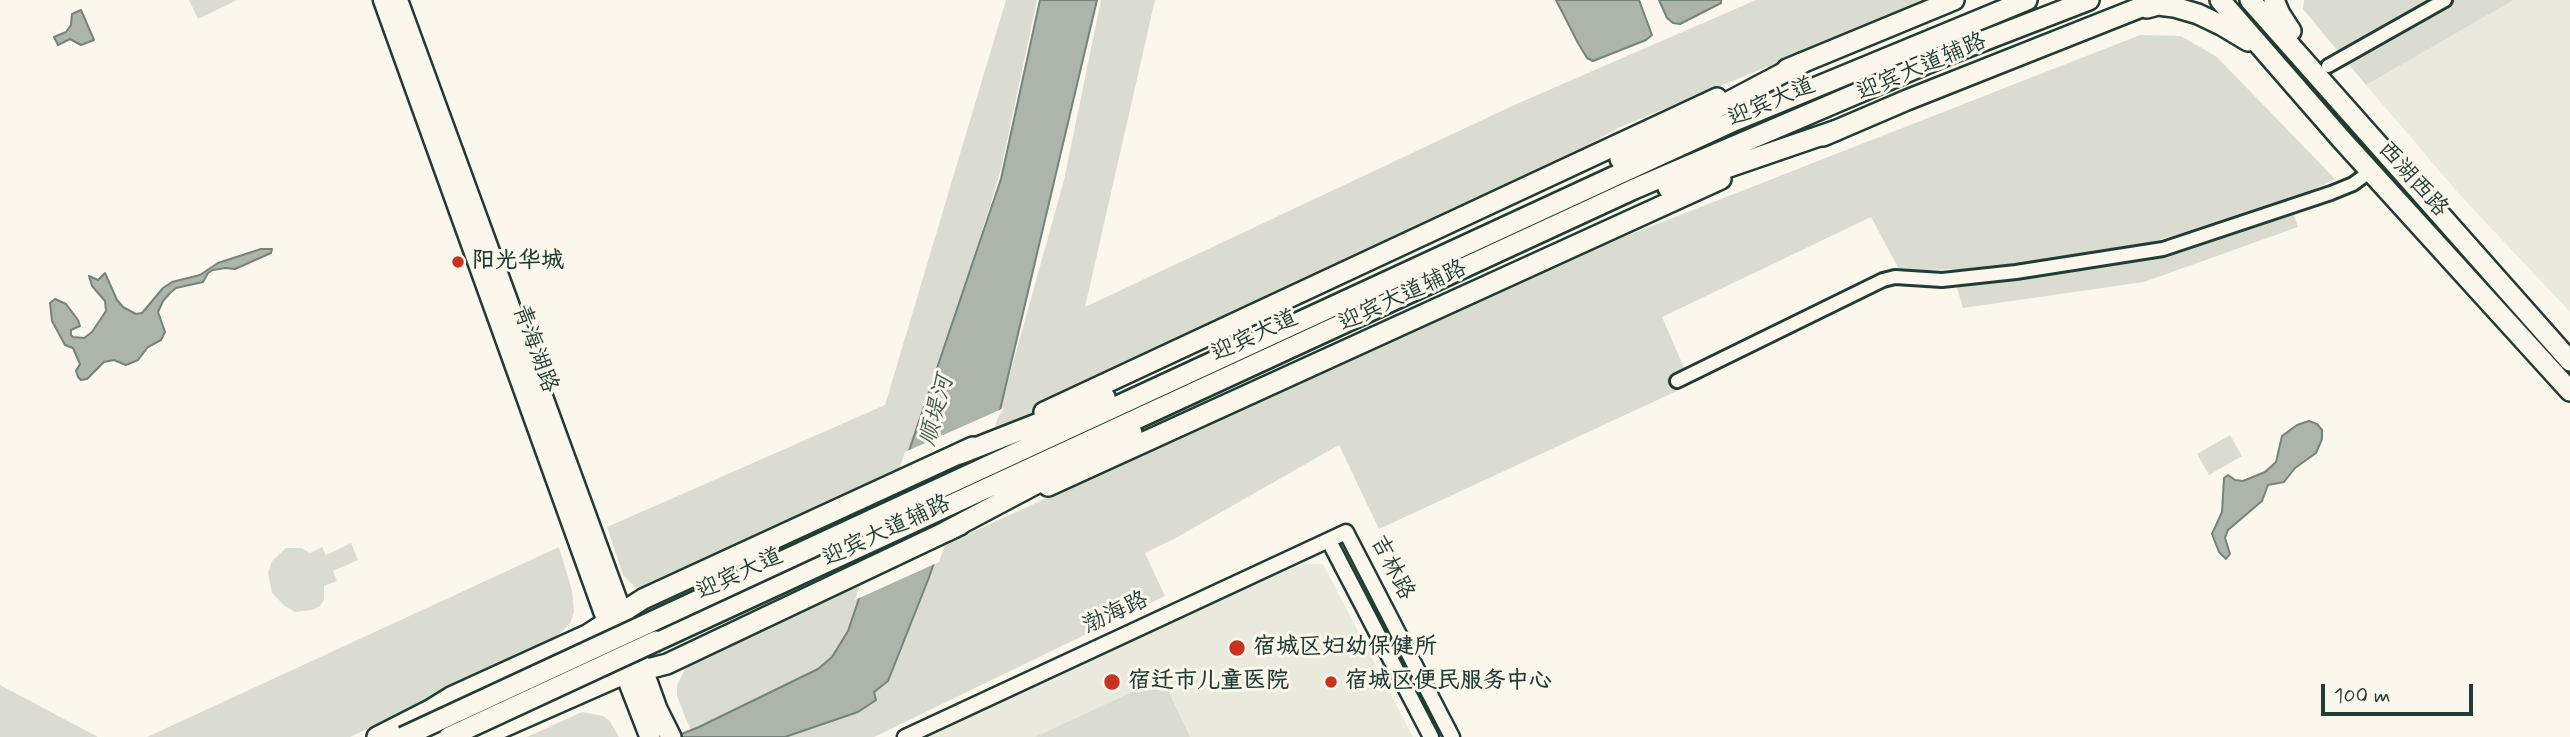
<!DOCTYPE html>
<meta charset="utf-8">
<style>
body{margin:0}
#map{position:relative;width:2570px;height:737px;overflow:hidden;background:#fbf7ec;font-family:Mynerve,sans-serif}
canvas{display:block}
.scale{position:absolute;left:2321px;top:684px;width:152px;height:32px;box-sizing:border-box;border:4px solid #1f3d34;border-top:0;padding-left:9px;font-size:21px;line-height:24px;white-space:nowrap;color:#1f3d34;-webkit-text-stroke:5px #fbf7ec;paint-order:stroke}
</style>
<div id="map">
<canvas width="2570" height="737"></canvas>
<div class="scale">100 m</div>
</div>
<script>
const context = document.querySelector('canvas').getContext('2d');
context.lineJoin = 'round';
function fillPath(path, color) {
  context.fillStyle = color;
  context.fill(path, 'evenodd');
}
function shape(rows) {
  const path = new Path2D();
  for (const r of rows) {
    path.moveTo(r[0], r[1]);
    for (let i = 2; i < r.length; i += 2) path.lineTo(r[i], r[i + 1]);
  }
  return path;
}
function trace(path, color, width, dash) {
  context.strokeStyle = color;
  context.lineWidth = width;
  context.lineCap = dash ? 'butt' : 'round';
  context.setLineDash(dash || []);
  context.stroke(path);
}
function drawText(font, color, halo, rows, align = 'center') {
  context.font = font + ' Mynerve,"LXGW WenKai TC",sans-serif';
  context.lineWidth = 6;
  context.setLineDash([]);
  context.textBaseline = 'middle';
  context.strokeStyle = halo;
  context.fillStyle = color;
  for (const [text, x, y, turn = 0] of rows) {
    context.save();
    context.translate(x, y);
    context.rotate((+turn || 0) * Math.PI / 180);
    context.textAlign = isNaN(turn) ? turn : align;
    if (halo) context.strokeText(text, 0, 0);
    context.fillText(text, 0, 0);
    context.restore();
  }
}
fillPath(shape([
 [2514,0,2570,0,2570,312,2460,195,2366,85],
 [1302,564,1323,564,1413,737,923,737,1157,627]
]), '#eae9de');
fillPath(shape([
 [189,0,237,0,198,19],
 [1006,0,1037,0,1001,169,907,479,639,591,623,575,607,527,885,405],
 [1101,0,1155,0,1085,307,1512,106,1756,0,1930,0,1618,128,1425,237,1002,434,994,431,1064,180],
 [2304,0,2514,0,2366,85,2303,9],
 [2140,35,2181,36,2217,57,2335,179,2305,193,2233,219,2144,244,2049,261,1984,268,1900,271,1871,217,1662,317,1685,370,1676,375,1679,390,1379,529,1339,445,1174,539,1145,553,1165,596,874,737,695,737,687,722,677,696,677,685,688,663,1560,262],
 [2293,212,2298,227,2144,282,1963,308,1957,288,1963,284,2026,278,2151,259],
 [2230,435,2242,456,2209,475,2197,454],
 [351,543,358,560,333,571,337,581,324,586,324,600,320,606,312,610,295,612,285,606,272,593,268,573,272,561,286,548,302,548,310,553,322,547,326,555],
 [559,547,572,591,574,612,570,624,558,635,546,644,350,737,147,737],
 [1146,674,1163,680,1190,737,1035,737,1143,687,1139,676],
 [0,685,98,737,0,737],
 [582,712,603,716,610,721,619,737,527,737]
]), '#dbdcd1');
const water = shape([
 [1040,0,1097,0,1000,410,982,429,928,580,888,681,874,692,876,700,858,712,785,737,674,737,699,727,818,669,832,657,848,631,1001,179,1040,0],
 [1556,0,1639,0,1652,35,1646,40,1593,61,1587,58,1578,43,1556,0],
 [1659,0,1721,0,1721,3,1680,24,1673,23,1667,18,1659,0],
 [81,10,94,40,81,45,70,39,58,45,54,37,66,32,71,25,72,14,81,10],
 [261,249,272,249,271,253,235,269,225,268,213,270,208,273,203,282,176,288,170,293,163,301,158,312,165,332,161,340,148,347,138,360,126,365,114,360,104,362,87,379,81,380,78,377,76,371,80,364,73,348,65,345,52,321,50,303,55,299,66,304,78,320,80,326,71,330,71,335,73,337,84,338,92,332,106,311,105,301,92,286,89,276,98,280,105,273,117,300,123,307,136,314,142,313,163,288,172,282,200,275,218,263,261,249],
 [2309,421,2317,424,2322,430,2322,439,2316,453,2295,468,2284,482,2268,485,2262,501,2228,530,2225,538,2230,554,2226,559,2219,552,2212,534,2222,512,2224,478,2228,475,2235,480,2243,481,2265,472,2276,462,2282,436,2297,425,2309,421]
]);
fillPath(water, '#adb4aa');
trace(water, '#74847b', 2);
fillPath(shape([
 [1004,408,997,419,985,431,939,562,855,600,905,452]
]), '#fbf7ec');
const minor = shape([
 [2328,66,2445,0],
 [1677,381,1883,280,1895,277,1942,280,2016,272,2163,249,2331,193,2353,184,2371,171]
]);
const tertiary = shape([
 [1329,541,1431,737],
 [905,737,1346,532,1452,737]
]);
const secondary = shape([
 [383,0,625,672],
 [398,0,643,670]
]);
const primary = shape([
 [2220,0,2342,140,2570,391],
 [2250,0,2570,361],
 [2274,0,2280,14,2291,31],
 [2147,8,2158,5,2174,7,2198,14,2223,26,2248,41],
 [1787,69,1954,0],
 [1823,136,1907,100,2159,0],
 [1044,412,1717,98],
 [1048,486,1721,179],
 [643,670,657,709,671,737],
 [626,675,650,737],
 [377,737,430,710,451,697,587,635,643,599,973,447],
 [481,737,617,677,667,664,960,525]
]);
const trunk = shape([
 [1620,159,1802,63],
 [1668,188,1837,130],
 [960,454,1105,397],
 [873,519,1734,121,2027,0],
 [947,531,1132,433],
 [656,641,1634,189,1947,55,2089,0]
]);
trace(minor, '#1f3d34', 18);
trace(tertiary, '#1f3d34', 19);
trace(secondary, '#1f3d34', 23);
trace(primary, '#1f3d34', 24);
trace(trunk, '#1f3d34', 24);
trace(minor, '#fbf7ec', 12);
trace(tertiary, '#fbf7ec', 14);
trace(secondary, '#fbf7ec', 18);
trace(primary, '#fbf7ec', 19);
trace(trunk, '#fbf7ec', 19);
const trunkBridge = shape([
 [403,737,873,519],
 [449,737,656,641]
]);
trace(trunkBridge, '#1f3d34', 24, []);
trace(trunkBridge, '#fbf7ec', 19);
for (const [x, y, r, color] of [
 [458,262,7,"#c8321e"],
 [1237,648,9,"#c8321e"],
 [1112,682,9,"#c8321e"],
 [1331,682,7,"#c8321e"]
]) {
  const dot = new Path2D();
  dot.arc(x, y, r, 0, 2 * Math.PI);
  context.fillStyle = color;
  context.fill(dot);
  trace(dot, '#fbf7ec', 2.5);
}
drawText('23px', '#1f3d34', '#fbf7ec', [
 ["迎宾大道辅路",1922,68,-23],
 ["迎宾大道",1772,103,-23],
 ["西湖西路",2412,180,48],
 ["迎宾大道辅路",1403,297,-25],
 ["迎宾大道",1255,337,-25],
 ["青海湖路",534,349,70],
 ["迎宾大道辅路",887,532,-25],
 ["吉林路",1391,568,63],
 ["迎宾大道",740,575,-25],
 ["渤海路",1116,614,-25]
]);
drawText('bold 23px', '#1f3d34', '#fbf7ec', [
 ["阳光华城",472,262],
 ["宿城区妇幼保健所",1253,648],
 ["宿迁市儿童医院",1128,682],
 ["宿城区便民服务中心",1345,682]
], 'left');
drawText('italic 24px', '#425b52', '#fbf7ec', [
 ["顺堤河",938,411,-75]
]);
</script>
